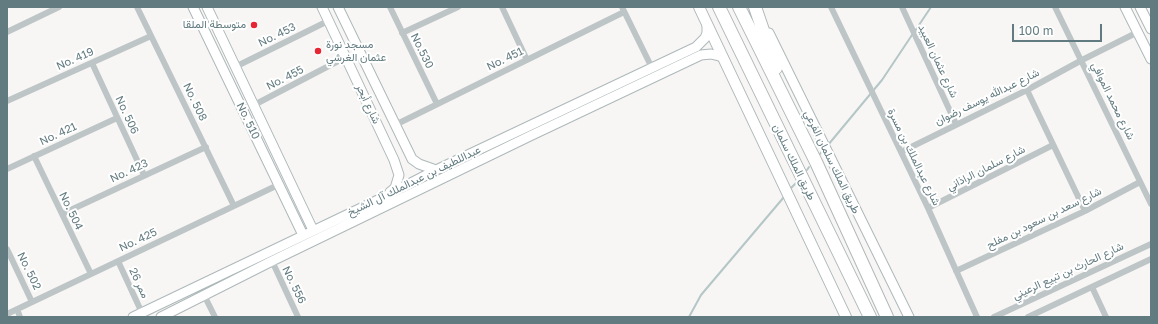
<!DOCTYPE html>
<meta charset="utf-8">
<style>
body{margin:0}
#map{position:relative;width:1158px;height:324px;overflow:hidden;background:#f7f6f4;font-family:"Golos Text",sans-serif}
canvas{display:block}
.frame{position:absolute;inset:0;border:8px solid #627b80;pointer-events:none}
.scale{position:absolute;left:1012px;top:24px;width:90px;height:18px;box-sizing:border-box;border:2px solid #627b80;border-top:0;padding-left:5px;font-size:12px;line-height:14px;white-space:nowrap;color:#627b80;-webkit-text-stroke:3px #fff;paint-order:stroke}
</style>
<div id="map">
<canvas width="1158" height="324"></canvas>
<div class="frame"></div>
<div class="scale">100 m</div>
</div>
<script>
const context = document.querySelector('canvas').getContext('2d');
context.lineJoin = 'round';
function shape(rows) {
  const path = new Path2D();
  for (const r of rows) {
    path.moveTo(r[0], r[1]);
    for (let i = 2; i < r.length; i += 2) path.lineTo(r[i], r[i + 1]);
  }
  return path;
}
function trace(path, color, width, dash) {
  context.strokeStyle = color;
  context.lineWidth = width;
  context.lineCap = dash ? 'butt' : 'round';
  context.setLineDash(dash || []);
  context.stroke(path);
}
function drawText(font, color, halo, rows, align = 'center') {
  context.font = font + ' "Golos Text",Vazirmatn,sans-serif';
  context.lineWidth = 4;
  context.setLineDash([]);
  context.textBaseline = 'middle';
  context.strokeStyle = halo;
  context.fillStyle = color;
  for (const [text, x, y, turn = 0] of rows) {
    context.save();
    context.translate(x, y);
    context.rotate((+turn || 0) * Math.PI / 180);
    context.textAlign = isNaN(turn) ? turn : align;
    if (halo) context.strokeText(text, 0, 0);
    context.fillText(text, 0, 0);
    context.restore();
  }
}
trace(shape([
 [915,31,931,7],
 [828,145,882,80,912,35],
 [820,154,823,150],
 [807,170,809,167],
 [791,188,796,183],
 [689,317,701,295,784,197]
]), '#b4c6c6', 2);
const secondary = shape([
 [193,7,303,235],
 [207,7,313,230],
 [322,7,394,160,399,175,395,188,390,192],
 [338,7,412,159,419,164,436,170],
 [1125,7,1151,59],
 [1140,7,1151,29],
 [769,33,909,317],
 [133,317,382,198,436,170,696,47,705,38,707,33,707,24],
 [161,317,272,261,530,136,701,55,711,54,723,57]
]);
const primary = shape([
 [699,7,846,317]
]);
const highway = shape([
 [719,7,870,317],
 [739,7,816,162,887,317],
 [755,7,776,68]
]);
trace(secondary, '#aeb8ba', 11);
trace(primary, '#afb8ba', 12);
trace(highway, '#b1b8ba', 14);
trace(shape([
 [137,7,234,206],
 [390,7,437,104],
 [502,7,527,60],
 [622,7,652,68],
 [831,7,928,208,977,317],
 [902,7,956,124],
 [1055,7,1151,204],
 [7,32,59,7],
 [402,33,458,7],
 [92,63,144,175],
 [235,67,328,21],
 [1027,90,1085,211],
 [7,101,151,36],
 [254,105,346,57],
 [395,125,624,12],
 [901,152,1027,90,1082,60,1138,32],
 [34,156,91,274],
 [7,169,117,118],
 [928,208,1053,145],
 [62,214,206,147],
 [7,249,32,302],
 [118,261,142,313],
 [272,261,298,317],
 [956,271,1085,211,1140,182],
 [1092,287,1106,317],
 [204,295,215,317],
 [17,309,20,317],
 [7,314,278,185],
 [994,317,1151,244],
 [1028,317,1151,259]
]), '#bec5c7', 6);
trace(secondary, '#fff', 9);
trace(primary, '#fff', 10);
trace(highway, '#fff', 12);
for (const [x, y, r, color] of [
 [254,25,4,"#e62633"],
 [318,51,4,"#e62633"]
]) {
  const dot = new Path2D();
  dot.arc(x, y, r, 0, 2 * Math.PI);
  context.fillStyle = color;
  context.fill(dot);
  trace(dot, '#fff', 1.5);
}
drawText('11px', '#627b80', '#fff', [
 ["متوسطة الملقا",246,25],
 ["مسجد نورة",326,45,"left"],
 ["عثمان الغرشي",326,58,"left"]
], 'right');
drawText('11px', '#627b80', '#fff', [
 ["No. 453",277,35,-26],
 ["No.530",422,51,64],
 ["No. 419",75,59,-24],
 ["No. 451",505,59,-26],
 ["شارع عثمان العبيد",938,61,65],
 ["No. 455",285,78,-27],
 ["شارع عبدالله يوسف رضوان",987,97,-26],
 ["شارع محمد الموافي",1113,101,64],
 ["No. 508",195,102,64],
 ["شارع أبحر",368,104,65],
 ["No. 506",127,115,65],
 ["No. 510",248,121,64],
 ["No. 421",58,134,-25],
 ["شارع عبدالملك بن مسرة",914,157,64],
 ["طريق الملك سلمان",794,162,64],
 ["طريق الملك سلمان الفرعي",832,162,64],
 ["شارع سلمان الراذاني",986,168,-27],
 ["No. 423",129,171,-25],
 ["عبداللطيف بن عبدالملك آل الشيخ",414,181,-26],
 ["No. 504",71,211,64],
 ["شارع سعد بن سعود بن مفلح",1044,218,-26],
 ["No. 425",138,240,-25],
 ["No. 502",29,271,64],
 ["شارع الحارث بن تبيع الرعيني",1068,271,-25],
 ["ممر 26",139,283,65],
 ["No. 556",294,285,64]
]);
</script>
